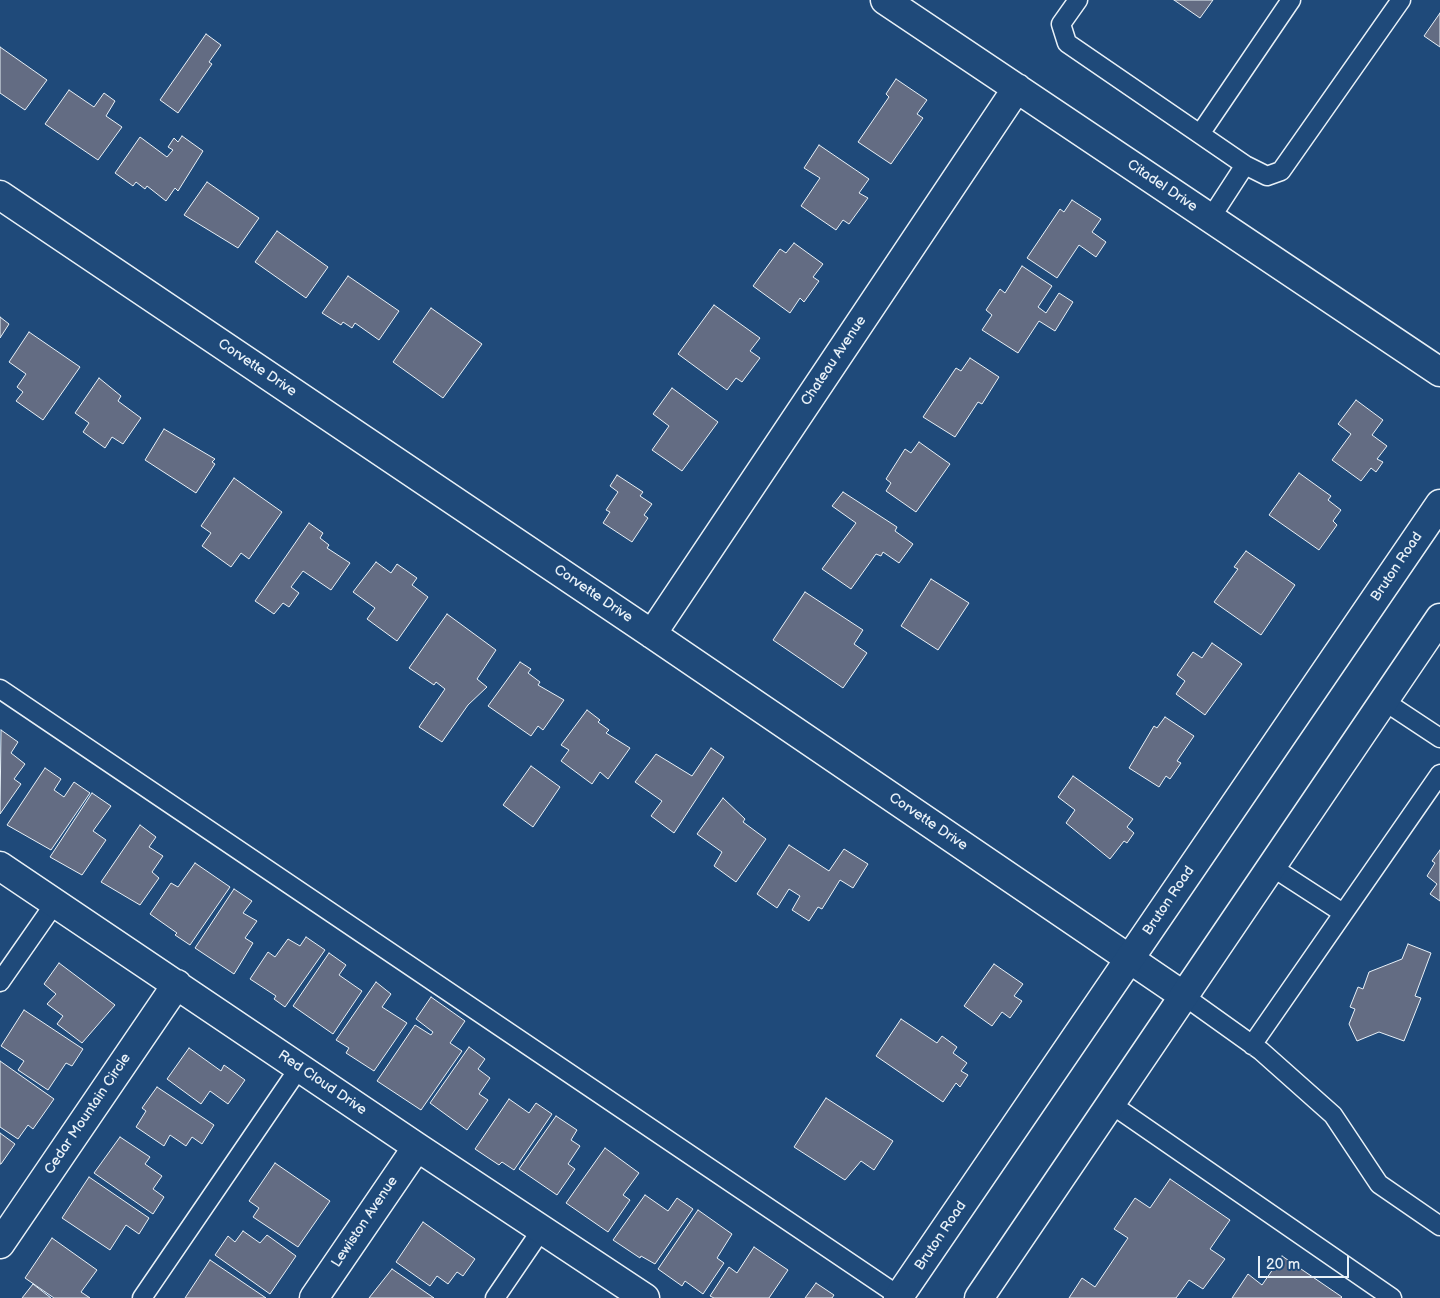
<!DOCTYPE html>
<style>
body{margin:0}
#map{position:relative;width:1440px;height:1298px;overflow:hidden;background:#1f4a7a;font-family:"Balsamiq Sans",sans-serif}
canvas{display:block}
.scale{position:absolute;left:1258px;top:1256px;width:91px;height:22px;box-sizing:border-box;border:2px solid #e8f1f8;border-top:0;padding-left:6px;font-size:15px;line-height:18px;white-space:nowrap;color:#e8f1f8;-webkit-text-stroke:4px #1f4a7a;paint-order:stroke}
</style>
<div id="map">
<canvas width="1440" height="1298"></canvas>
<div class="scale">20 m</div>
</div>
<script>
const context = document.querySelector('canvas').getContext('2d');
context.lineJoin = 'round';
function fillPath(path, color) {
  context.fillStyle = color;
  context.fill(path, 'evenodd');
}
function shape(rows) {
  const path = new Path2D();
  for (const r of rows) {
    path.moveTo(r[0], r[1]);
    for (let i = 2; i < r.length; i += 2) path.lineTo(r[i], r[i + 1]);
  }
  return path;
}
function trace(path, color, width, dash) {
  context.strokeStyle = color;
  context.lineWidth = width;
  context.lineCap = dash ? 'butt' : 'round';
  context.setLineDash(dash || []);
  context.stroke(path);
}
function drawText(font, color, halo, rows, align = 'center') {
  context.font = font + ' "Balsamiq Sans",sans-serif';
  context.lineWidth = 4;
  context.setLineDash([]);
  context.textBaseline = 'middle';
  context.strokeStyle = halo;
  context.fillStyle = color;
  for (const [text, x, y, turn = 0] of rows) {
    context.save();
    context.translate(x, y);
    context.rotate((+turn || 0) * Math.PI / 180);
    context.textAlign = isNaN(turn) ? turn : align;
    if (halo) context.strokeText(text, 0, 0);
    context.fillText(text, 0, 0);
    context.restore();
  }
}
const building = shape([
 [1174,0,1213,0,1200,18,1174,0],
 [1440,13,1440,47,1424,36,1440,13],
 [206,34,221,45,209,62,212,64,178,113,160,100,206,34],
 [0,47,47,80,25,110,0,93,0,47],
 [896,79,927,100,917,114,923,118,891,164,858,142,889,97,886,94,896,79],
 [69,90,94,107,104,93,115,101,106,116,122,127,98,160,45,124,69,90],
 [182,136,203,151,178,191,175,188,166,201,147,186,145,189,136,182,133,186,115,173,140,137,167,157,173,150,168,147,174,138,178,142,182,136],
 [819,145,869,179,859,193,868,198,849,224,843,220,836,230,801,206,820,178,804,168,819,145],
 [207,182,259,218,238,248,184,215,207,182],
 [1072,200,1101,219,1092,232,1106,242,1096,257,1079,245,1057,278,1027,258,1060,209,1064,212,1072,200],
 [277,231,328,267,306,298,255,262,277,231],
 [794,243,823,264,813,277,819,281,804,302,800,298,790,313,753,286,780,249,786,253,794,243],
 [1022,266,1052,286,1038,307,1046,313,1059,293,1073,302,1055,331,1039,321,1018,353,982,330,992,315,986,310,1000,289,1005,293,1022,266],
 [348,276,399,311,379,340,355,323,352,328,343,322,341,325,322,313,348,276],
 [714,305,760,338,750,351,760,358,742,382,736,378,727,390,678,354,714,305],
 [431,308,482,344,443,398,393,362,431,308],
 [0,317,9,324,0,338,0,317],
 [29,332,80,367,43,420,16,401,23,392,17,387,26,374,9,362,29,332],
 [970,358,999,377,982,404,978,402,955,437,923,417,956,368,961,371,970,358],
 [99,378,121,396,118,401,141,418,123,444,112,437,105,448,83,432,89,423,75,413,99,378],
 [672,388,718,422,682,471,652,450,669,426,653,414,672,388],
 [1356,400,1383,420,1372,435,1387,446,1377,459,1383,462,1376,472,1371,468,1361,481,1332,460,1351,434,1338,424,1356,400],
 [164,429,215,459,212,462,215,464,196,493,145,460,164,429],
 [919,442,950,464,916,512,886,491,891,483,886,479,905,449,911,453,919,442],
 [1299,473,1331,496,1328,500,1341,510,1333,521,1337,525,1319,550,1269,515,1299,473],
 [617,475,643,492,640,496,652,504,644,515,648,518,632,542,603,523,610,512,606,510,618,492,610,486,617,475],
 [234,478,282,512,249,559,241,553,231,567,202,546,211,533,201,526,234,478],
 [843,492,897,527,895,531,913,544,899,563,883,552,881,556,876,554,851,589,822,569,856,523,832,506,843,492],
 [309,523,323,533,320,538,329,545,327,548,350,563,331,590,303,571,291,587,299,593,289,607,283,603,274,614,255,601,309,523],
 [1246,551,1295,585,1261,635,1214,602,1238,569,1234,567,1246,551],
 [376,562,391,573,397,564,417,578,412,585,428,597,397,641,367,619,375,608,353,592,376,562],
 [931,579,969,603,938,650,901,626,931,579],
 [805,592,863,630,854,644,867,653,843,688,773,640,805,592],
 [447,614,496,650,477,679,487,687,468,705,442,742,419,727,445,689,436,682,434,685,409,668,447,614],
 [1212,643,1242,664,1205,715,1176,694,1185,681,1177,675,1193,652,1202,658,1212,643],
 [520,662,531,669,528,673,540,682,538,685,564,700,543,730,538,726,531,736,488,706,520,662],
 [587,710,600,720,598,722,609,730,606,733,630,748,608,779,600,772,592,784,561,761,569,750,561,745,587,710],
 [1165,717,1194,736,1177,761,1181,763,1170,779,1166,776,1159,787,1129,768,1154,726,1157,728,1165,717],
 [1,730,18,742,11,753,25,764,14,779,21,784,0,814,1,730],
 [711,748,724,757,674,833,651,816,662,801,635,782,656,754,692,776,711,748],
 [531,766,560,787,533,827,503,805,531,766],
 [45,768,61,779,54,790,64,797,74,782,90,793,51,850,7,825,45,768],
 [1073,776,1133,819,1127,827,1134,833,1127,843,1124,841,1110,859,1066,823,1075,810,1058,797,1073,776],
 [92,793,111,806,93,831,106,840,82,875,50,857,92,793],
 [723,798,745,819,743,822,766,839,736,882,714,866,722,852,697,834,723,798],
 [140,825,156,837,149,847,163,856,152,872,159,878,140,905,101,882,140,825],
 [789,845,829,871,844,849,868,864,853,888,840,880,822,909,818,907,809,921,792,910,800,896,789,889,777,908,757,894,789,845],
 [1440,850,1440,901,1430,894,1437,884,1427,876,1435,863,1432,861,1440,850],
 [195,863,230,887,190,945,175,935,177,933,150,914,171,883,178,887,195,863],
 [234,889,252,901,243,913,257,921,245,938,253,943,234,974,195,948,234,889],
 [306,937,325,950,285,1007,274,999,276,996,250,979,268,952,275,957,288,939,300,946,306,937],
 [1408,944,1431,953,1415,996,1421,998,1404,1041,1379,1032,1357,1041,1349,1024,1355,1009,1350,1007,1358,987,1363,989,1369,972,1402,959,1408,944],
 [329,953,346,965,339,975,362,991,333,1034,293,1006,329,953],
 [59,963,115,1005,82,1043,57,1024,63,1016,47,1004,56,994,44,984,59,963],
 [994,964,1023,984,1014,996,1022,1001,1010,1018,1002,1012,992,1026,964,1006,994,964],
 [376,982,391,994,382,1007,407,1023,374,1071,346,1053,349,1048,336,1040,376,982],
 [431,997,465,1021,450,1043,462,1051,421,1110,377,1081,415,1025,431,1035,433,1032,416,1019,431,997],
 [24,1010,83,1049,72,1066,66,1063,48,1090,18,1070,24,1061,1,1046,24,1010],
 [901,1019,937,1043,942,1036,957,1047,953,1053,967,1063,961,1071,968,1075,960,1087,956,1083,943,1102,876,1056,901,1019],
 [469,1047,485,1059,478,1069,490,1078,479,1094,488,1100,467,1130,430,1103,469,1047],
 [189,1048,221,1071,224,1065,245,1080,228,1104,210,1091,201,1104,167,1079,189,1048],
 [0,1061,54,1099,33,1129,28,1125,18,1139,0,1127,0,1061],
 [157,1087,214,1125,202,1144,192,1137,186,1146,170,1135,164,1146,136,1127,146,1111,142,1108,157,1087],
 [826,1098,893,1141,874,1170,861,1161,845,1180,794,1147,826,1098],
 [509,1099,529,1113,536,1103,552,1114,514,1170,502,1162,499,1165,475,1149,509,1099],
 [556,1116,577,1130,571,1140,580,1146,568,1164,575,1169,557,1195,519,1169,556,1116],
 [0,1133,15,1144,1,1164,0,1164,0,1133],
 [120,1137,150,1157,145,1164,162,1176,153,1189,164,1197,153,1214,94,1173,120,1137],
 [605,1148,639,1173,623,1195,630,1200,608,1232,566,1203,605,1148],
 [275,1163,330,1201,298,1247,253,1217,259,1208,249,1201,275,1163],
 [89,1177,149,1218,139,1234,126,1225,110,1250,62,1218,89,1177],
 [1170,1179,1230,1220,1210,1249,1225,1259,1203,1289,1189,1280,1176,1298,1069,1298,1082,1278,1095,1287,1128,1238,1114,1229,1135,1198,1150,1208,1170,1179],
 [645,1195,668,1211,677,1198,693,1209,655,1264,641,1256,640,1258,613,1240,645,1195],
 [698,1210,732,1234,717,1258,724,1263,703,1294,685,1281,682,1286,658,1269,698,1210],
 [423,1222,475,1259,463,1276,457,1272,448,1284,437,1276,430,1286,396,1262,423,1222],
 [243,1231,260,1243,267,1235,296,1256,270,1294,215,1255,228,1236,235,1242,243,1231],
 [52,1238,97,1270,81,1292,90,1298,54,1298,25,1278,52,1238],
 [754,1247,788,1270,769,1298,714,1298,710,1296,729,1267,737,1273,754,1247],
 [1282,1256,1342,1297,1341,1298,1232,1298,1248,1274,1262,1285,1282,1256],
 [210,1260,266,1298,185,1298,210,1260],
 [392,1269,434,1298,369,1298,392,1269],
 [816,1283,834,1295,832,1298,805,1298,816,1283],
 [33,1284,51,1298,22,1298,33,1284]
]);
fillPath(building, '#636c83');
trace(building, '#e8f1f8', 1);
const service = shape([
 [1078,0,1061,24,1067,43,1245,165,1267,176,1281,171,1401,0],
 [1200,134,1291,0],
 [1210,219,1245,165],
 [0,689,899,1296],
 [1384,701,1440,738],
 [1272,867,1343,913],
 [0,982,55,903],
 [1184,996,1261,1051,1333,1115,1379,1184,1440,1226],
 [1252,1045,1440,774],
 [1111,1104,1392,1298],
 [142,1298,299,1068],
 [495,1298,542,1229]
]);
const minor = shape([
 [885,0,1440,372],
 [0,195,652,634,1184,996],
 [652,634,1017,88],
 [0,866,417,1147,645,1298],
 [0,1244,177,984],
 [314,1298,417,1147]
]);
const secondary = shape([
 [898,1298,1440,504],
 [979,1298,1440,618]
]);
trace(service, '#e8f1f8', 21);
trace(minor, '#e8f1f8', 31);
trace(secondary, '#e8f1f8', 31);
trace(service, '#1f4a7a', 18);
trace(minor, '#1f4a7a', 28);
trace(secondary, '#1f4a7a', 28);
drawText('14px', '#e8f1f8', '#1f4a7a', [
 ["Citadel Drive",1162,186,34],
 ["Chateau Avenue",834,361,-56],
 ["Corvette Drive",257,368,34],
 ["Bruton Road",1397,567,-56],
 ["Corvette Drive",593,594,34],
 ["Corvette Drive",928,822,34],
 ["Bruton Road",1169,901,-56],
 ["Red Cloud Drive",322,1083,34],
 ["Cedar Mountain Circle",88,1114,-56],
 ["Lewiston Avenue",365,1222,-56],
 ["Bruton Road",941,1236,-56]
]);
</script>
